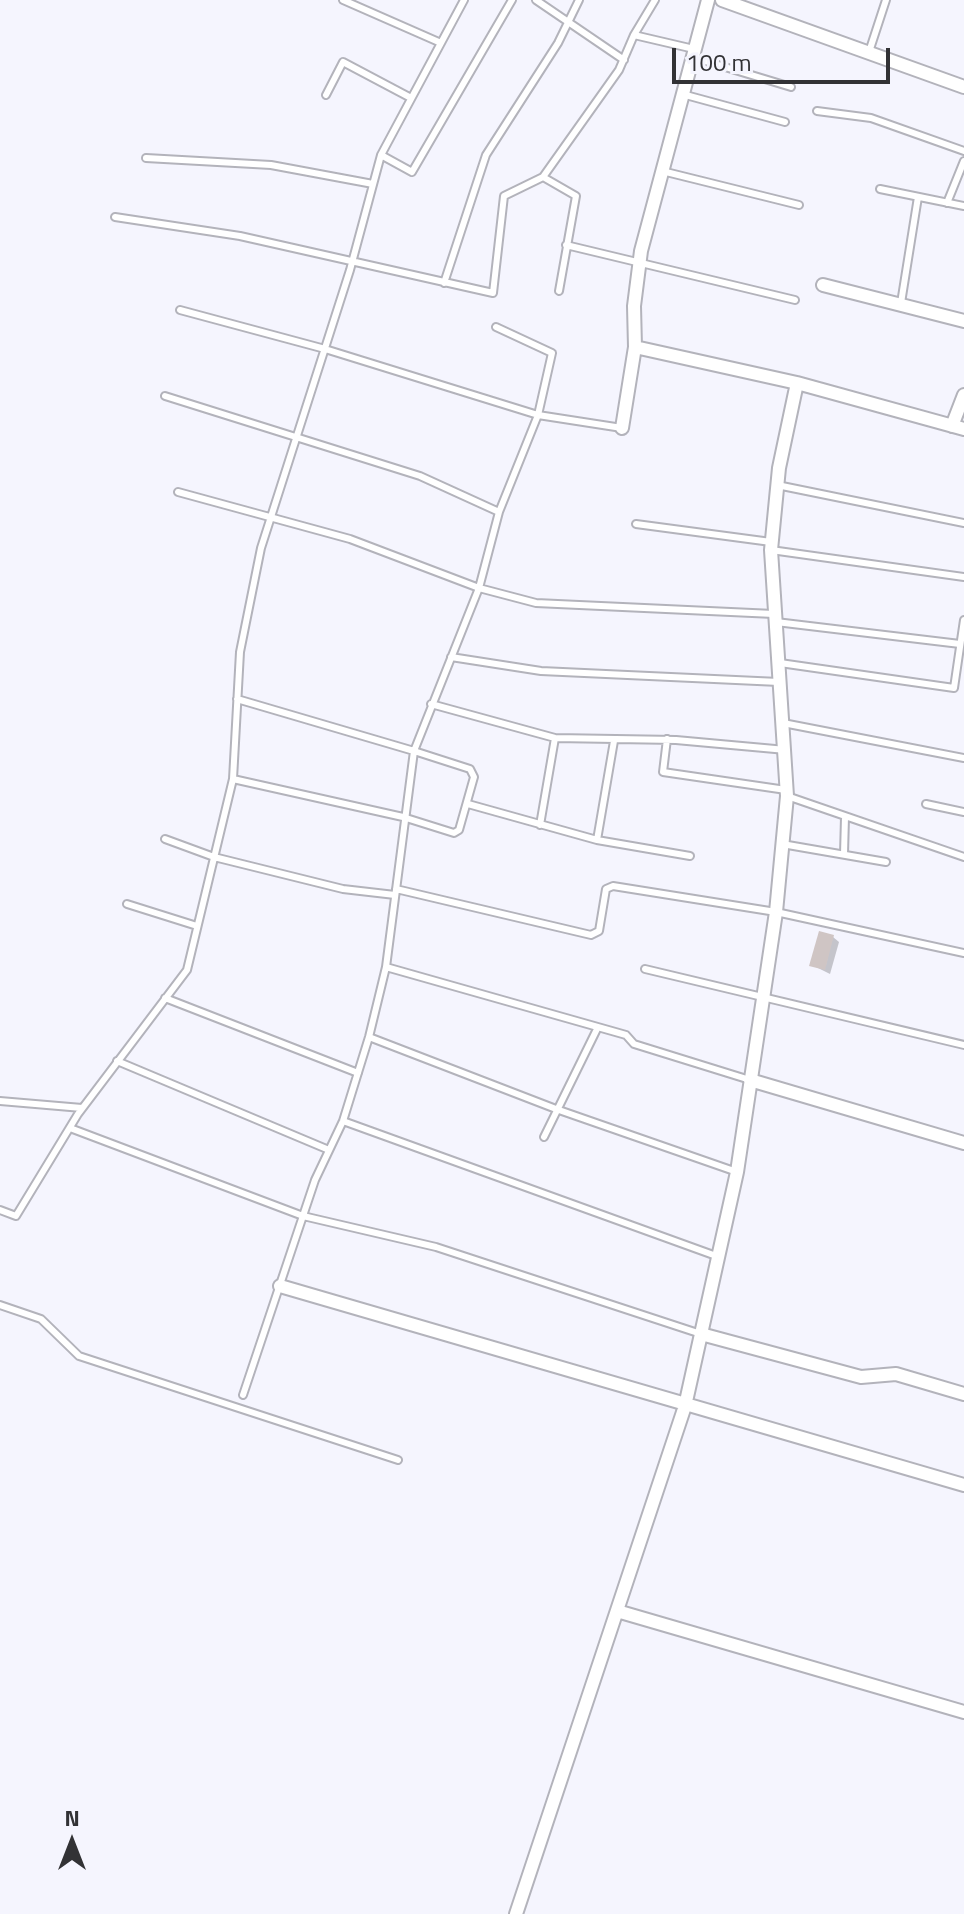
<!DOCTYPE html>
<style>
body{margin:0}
#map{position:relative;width:964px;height:1914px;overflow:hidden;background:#f5f5fe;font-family:"Titillium Web",sans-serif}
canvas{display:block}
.north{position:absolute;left:32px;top:1802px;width:80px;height:80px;-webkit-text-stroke:6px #f5f5fe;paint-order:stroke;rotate:0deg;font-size:22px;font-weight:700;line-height:32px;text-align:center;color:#323235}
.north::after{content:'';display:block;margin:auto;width:28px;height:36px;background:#323235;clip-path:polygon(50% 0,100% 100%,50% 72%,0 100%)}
.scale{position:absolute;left:672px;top:48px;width:218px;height:36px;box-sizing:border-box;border:4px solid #323235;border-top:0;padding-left:10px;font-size:24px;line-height:28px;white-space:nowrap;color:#323235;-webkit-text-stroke:6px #f5f5fe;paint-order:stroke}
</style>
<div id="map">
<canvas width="964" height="1914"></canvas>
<div class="north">N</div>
<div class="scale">100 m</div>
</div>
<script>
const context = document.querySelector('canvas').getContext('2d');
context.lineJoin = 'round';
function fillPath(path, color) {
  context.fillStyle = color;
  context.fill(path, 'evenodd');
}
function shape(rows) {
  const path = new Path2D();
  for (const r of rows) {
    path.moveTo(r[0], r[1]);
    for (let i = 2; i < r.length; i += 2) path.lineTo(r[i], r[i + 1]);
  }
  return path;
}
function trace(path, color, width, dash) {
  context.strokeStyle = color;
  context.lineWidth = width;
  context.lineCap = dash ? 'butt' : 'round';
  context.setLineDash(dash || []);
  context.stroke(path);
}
fillPath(shape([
 [833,937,839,942,830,974,812,965]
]), '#0003');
fillPath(shape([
 [819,931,834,935,825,970,809,966]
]), '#cfc5c4');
const service = shape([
 [343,0,441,43],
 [536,0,624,60],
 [634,35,694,49],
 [869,52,886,0],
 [692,57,791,87],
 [682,94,785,122],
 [326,95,343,62,411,98],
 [817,111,871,118,964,151],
 [381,155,412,172,512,0],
 [146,158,271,165,373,184],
 [662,171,799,205],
 [543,177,619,70,634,35,655,0],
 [880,189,964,206],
 [947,203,964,161],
 [115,217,240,236,493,293,504,196,543,177,576,196,559,291],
 [566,245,795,300],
 [444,283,486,155,558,43,579,0],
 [901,303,918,197],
 [180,310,325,349,538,415,622,428],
 [165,396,420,476,499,512],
 [777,485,964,523],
 [178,492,350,539,479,588,536,603,774,614],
 [636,524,771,542],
 [771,550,964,577],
 [776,622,960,644],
 [451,657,541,671,779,682],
 [780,663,954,688,964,620],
 [431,704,555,738,676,740,786,750],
 [783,723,964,758],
 [667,739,663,772,786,790],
 [233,779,403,817,454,833,459,830,474,777,470,769,414,751,237,699],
 [787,796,964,857],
 [468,804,597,840,690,856],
 [926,804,964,812],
 [540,825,555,738],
 [165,839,214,857,343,889,395,895],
 [597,840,614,741],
 [782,844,886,862],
 [844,854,845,817],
 [396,889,591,935,599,931,606,889,613,886,776,912,964,953],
 [127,904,197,926],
 [386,967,626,1035,634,1044,750,1080],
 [645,969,964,1045],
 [165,998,358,1073],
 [369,1037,556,1109,737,1172],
 [117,1061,329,1150],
 [0,1101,82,1108],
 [343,1121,719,1257],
 [70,1128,303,1216,436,1247,701,1334],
 [544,1137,598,1027],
 [0,1210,16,1216,78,1114,187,970,233,779,240,652,261,548,350,270,381,155,464,0],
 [0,1305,41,1319,79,1356,398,1460],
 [243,1395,315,1180,343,1121,369,1037,386,967,414,751,479,588,499,512,538,415,552,353,496,327]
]);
const minor = shape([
 [722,0,964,87],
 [823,285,964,321],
 [635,347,797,383,964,429],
 [952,426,964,395],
 [622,428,635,347,634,306,641,251,708,0],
 [750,1080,964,1143],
 [280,1286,964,1485],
 [701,1334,861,1377,896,1374,964,1394],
 [617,1611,964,1712],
 [516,1914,685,1406,737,1172,776,912,787,796,771,550,779,468,797,383]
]);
trace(service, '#b3b3bb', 10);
trace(minor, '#b3b3bb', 16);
trace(service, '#fff', 6);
trace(minor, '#fff', 12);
</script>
